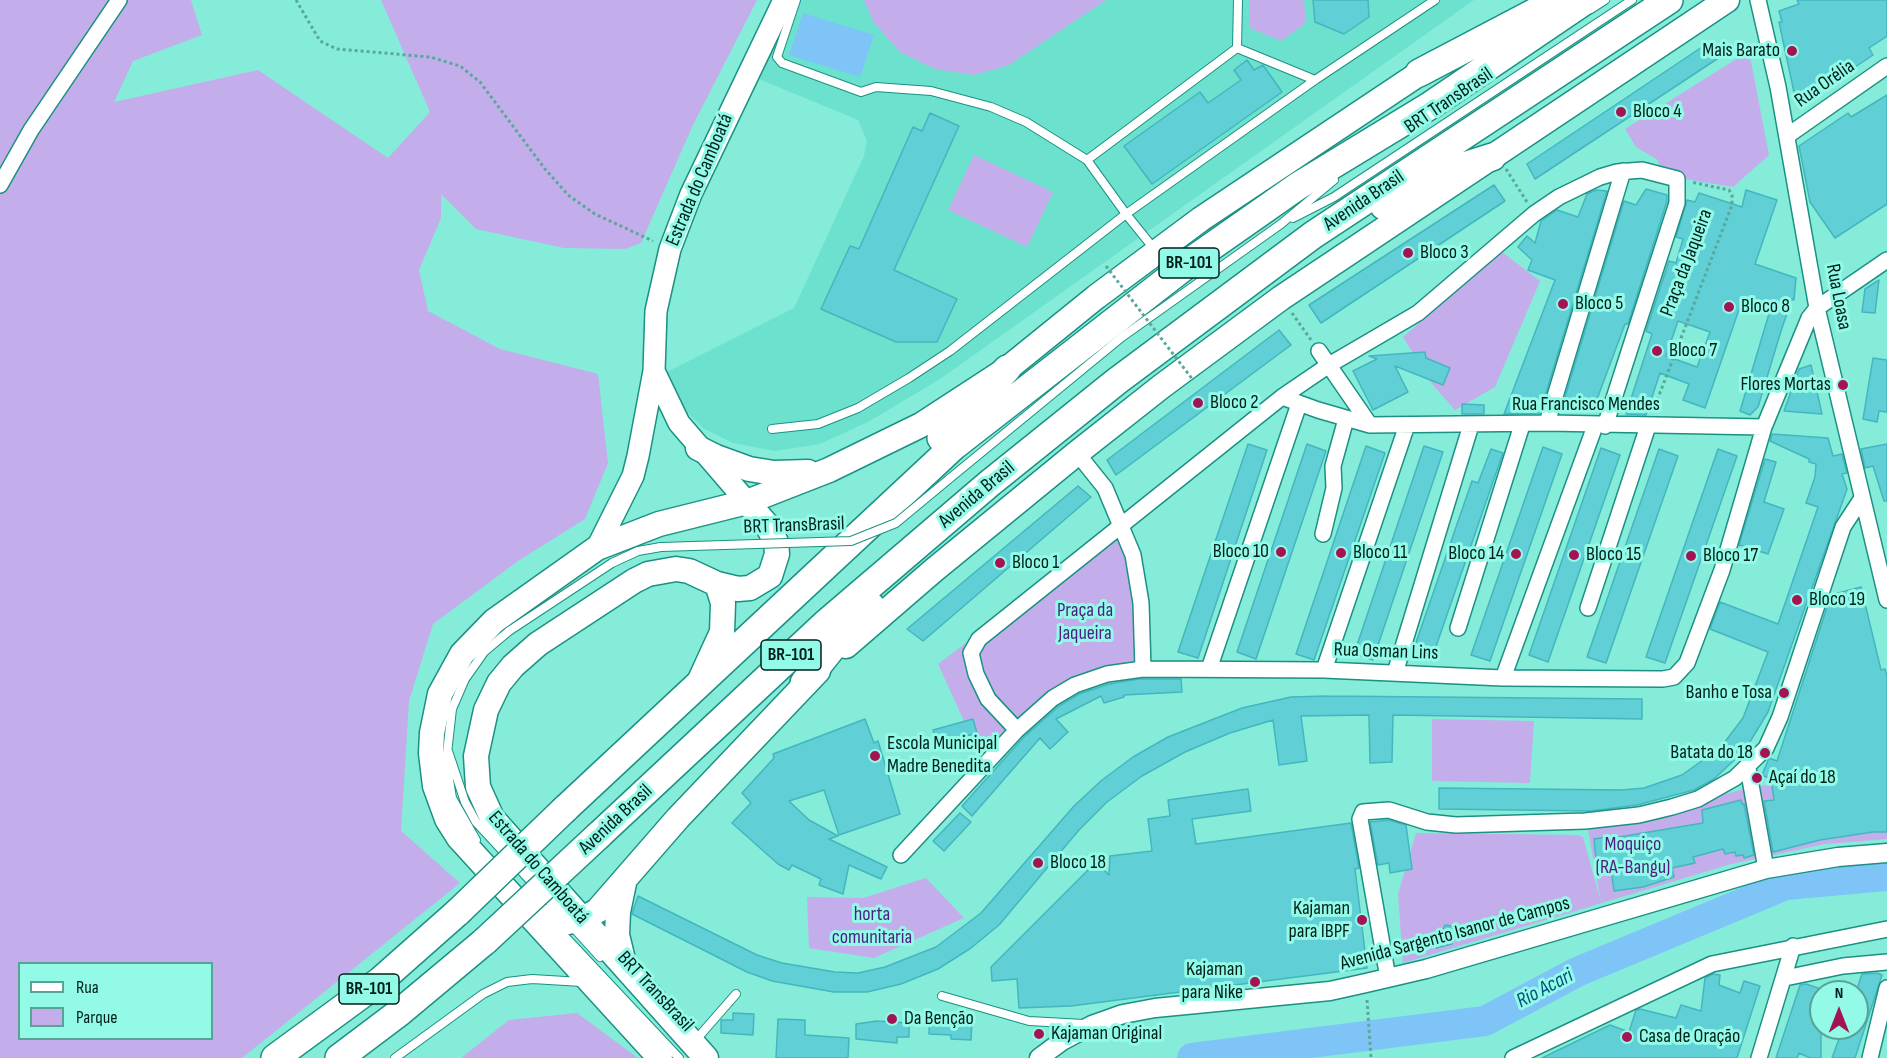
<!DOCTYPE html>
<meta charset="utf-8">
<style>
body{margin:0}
#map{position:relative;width:1887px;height:1058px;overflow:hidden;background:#85ecda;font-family:"Sofia Sans Condensed",sans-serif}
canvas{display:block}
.legend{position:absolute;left:18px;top:962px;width:195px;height:78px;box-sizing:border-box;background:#92fae7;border:2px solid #58a395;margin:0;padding:8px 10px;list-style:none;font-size:18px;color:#00201b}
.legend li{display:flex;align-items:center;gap:12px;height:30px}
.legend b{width:30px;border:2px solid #58a395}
.north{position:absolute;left:1809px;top:980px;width:60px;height:60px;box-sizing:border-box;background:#92fae7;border:2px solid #58a395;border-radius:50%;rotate:0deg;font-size:16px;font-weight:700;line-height:24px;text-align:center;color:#00201b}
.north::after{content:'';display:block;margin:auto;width:21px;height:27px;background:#a41455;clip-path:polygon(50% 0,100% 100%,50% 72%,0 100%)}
</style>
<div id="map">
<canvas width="1887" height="1058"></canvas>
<ul class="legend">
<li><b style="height:8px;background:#fff"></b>Rua</li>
<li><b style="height:16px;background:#c4adeb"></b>Parque</li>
</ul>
<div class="north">N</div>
</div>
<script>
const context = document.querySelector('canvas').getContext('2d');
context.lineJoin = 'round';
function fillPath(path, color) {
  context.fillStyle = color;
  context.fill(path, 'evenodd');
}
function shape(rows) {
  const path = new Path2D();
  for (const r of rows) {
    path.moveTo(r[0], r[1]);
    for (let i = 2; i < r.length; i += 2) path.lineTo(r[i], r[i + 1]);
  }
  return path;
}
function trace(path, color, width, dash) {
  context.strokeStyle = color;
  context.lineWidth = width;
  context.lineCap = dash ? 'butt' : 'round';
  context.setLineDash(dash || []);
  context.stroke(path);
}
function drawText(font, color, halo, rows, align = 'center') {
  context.font = font + ' "Sofia Sans Condensed",sans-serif';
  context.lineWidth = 6;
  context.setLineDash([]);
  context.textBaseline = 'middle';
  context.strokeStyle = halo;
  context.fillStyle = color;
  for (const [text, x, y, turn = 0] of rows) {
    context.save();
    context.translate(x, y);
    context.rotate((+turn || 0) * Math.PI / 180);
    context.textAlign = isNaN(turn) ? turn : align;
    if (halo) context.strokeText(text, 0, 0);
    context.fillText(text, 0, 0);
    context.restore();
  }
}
fillPath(shape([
 [787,0,1474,0,940,379,868,422,820,444,775,451,733,443,703,428,680,405,663,374,794,308,864,156,867,141,858,120,754,77]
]), '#6ce2ce');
fillPath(shape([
 [0,0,191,0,202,35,133,61,114,102,258,70,388,158,430,112,381,0,757,0,692,127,641,243,625,249,564,248,476,229,441,194,441,218,419,270,428,311,500,349,598,374,608,463,585,519,518,561,433,624,409,701,401,831,460,883,242,1058,0,1058],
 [20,964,212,964,212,1038,20,1038],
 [864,0,1106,0,1009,65,974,75,935,69,900,52,874,23],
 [1249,0,1304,0,1306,23,1281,41,1250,28],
 [1749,51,1769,155,1733,187,1661,175,1658,160,1636,147,1625,129],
 [974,155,1053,192,1027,247,948,210],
 [1502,252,1540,281,1495,387,1455,410,1432,384,1403,337],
 [1122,526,1131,556,1140,666,1070,680,979,754,938,664],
 [1432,719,1534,721,1530,783,1432,781],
 [1887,773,1887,839,1825,844,1731,864,1403,963,1398,894,1416,833,1578,835,1583,837,1601,902,1588,830,1752,787],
 [926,878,964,918,874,958,809,948,807,897,863,898],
 [577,1013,638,1058,461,1058,509,1020]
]), '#c4adeb');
fillPath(shape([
 [803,13,874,35,860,77,789,55]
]), '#7ec4f7');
trace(shape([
 [1192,1058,1485,1021,1577,972,1786,885,1887,876]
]), '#7ec4f7', 30);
const building = shape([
 [1313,0,1368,0,1369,17,1344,34,1315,22,1313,0],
 [1797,0,1887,0,1887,36,1869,48,1873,55,1806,100,1795,97,1779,22,1782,22,1779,11,1799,4,1797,0],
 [1708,43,1717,59,1535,179,1527,164,1708,43],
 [1247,60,1254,70,1263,65,1282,92,1152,184,1124,146,1200,92,1208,103,1241,80,1234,70,1247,60],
 [1887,95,1887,204,1835,238,1810,202,1799,146,1848,113,1851,117,1887,95],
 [930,113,959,126,894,270,957,299,937,342,896,342,821,309,850,246,859,249,913,127,922,131,930,113],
 [1494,185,1505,201,1321,323,1309,305,1494,185],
 [1646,189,1667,195,1667,201,1628,324,1625,324,1593,410,1562,407,1624,201,1636,205,1646,189],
 [1596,190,1607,191,1540,413,1504,414,1555,280,1528,270,1532,260,1518,247,1527,236,1535,243,1541,221,1557,210,1578,217,1587,194,1596,190],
 [1746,190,1777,200,1755,264,1796,278,1794,300,1792,299,1781,331,1758,407,1750,415,1740,411,1771,307,1743,298,1705,408,1683,400,1689,384,1660,373,1646,415,1626,414,1652,334,1646,331,1669,261,1676,263,1683,239,1676,237,1687,200,1695,202,1699,193,1742,207,1746,190],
 [1678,321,1710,332,1697,367,1666,356,1678,321],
 [1879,280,1875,313,1862,312,1865,289,1879,280],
 [1279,330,1291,345,1116,475,1107,460,1279,330],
 [1425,352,1426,358,1450,368,1443,385,1395,366,1408,392,1373,410,1353,371,1377,359,1369,356,1425,352],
 [1873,358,1887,360,1887,412,1879,411,1877,422,1863,419,1873,358],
 [1811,365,1822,414,1784,411,1799,369,1811,365],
 [1462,404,1484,405,1484,414,1462,414,1462,404],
 [1772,434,1828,438,1833,456,1842,454,1847,473,1842,474,1847,489,1768,712,1745,750,1714,779,1694,790,1637,805,1591,811,1439,809,1439,788,1622,790,1644,788,1682,775,1721,747,1743,718,1768,652,1710,629,1720,602,1778,624,1818,507,1806,503,1815,477,1816,464,1809,462,1809,459,1770,441,1772,434],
 [1248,444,1267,450,1198,658,1178,652,1248,444],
 [1307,444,1326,451,1256,659,1237,652,1307,444],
 [1887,444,1887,501,1884,501,1873,466,1865,468,1861,449,1887,444],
 [1366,446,1385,453,1314,660,1296,654,1366,446],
 [1424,446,1443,452,1373,660,1354,654,1424,446],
 [1543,447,1562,454,1490,661,1471,655,1543,447],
 [1601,448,1620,455,1548,662,1529,655,1601,448],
 [1491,449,1503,453,1431,661,1412,654,1472,481,1478,483,1491,449],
 [1659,449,1678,456,1606,663,1587,657,1659,449],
 [1718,449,1737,456,1665,663,1646,657,1718,449],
 [1765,459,1776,462,1764,502,1784,509,1768,554,1739,545,1765,459],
 [1078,486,1091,497,923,641,907,629,1078,486],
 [1861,587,1881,670,1885,669,1887,676,1887,832,1873,832,1820,840,1773,852,1764,801,1774,800,1771,779,1762,775,1769,758,1777,761,1831,595,1861,587],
 [1139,679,1181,679,1182,692,1124,695,1124,697,1104,703,1101,696,1056,719,1068,732,1050,749,1040,738,972,816,962,806,1024,737,1059,706,1079,694,1109,684,1139,679],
 [1327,696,1642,699,1642,719,1393,715,1392,762,1370,763,1369,715,1301,716,1307,761,1279,765,1273,720,1230,733,1185,752,1142,776,1107,802,1079,830,999,925,971,948,938,969,901,984,867,992,834,992,772,981,747,972,632,914,638,896,757,955,782,963,835,972,858,973,885,967,936,947,981,913,1074,806,1102,780,1133,757,1168,737,1242,708,1291,697,1327,696],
 [865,719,874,743,878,741,900,814,839,835,824,790,789,801,809,820,838,836,829,839,887,867,881,879,849,865,843,894,819,885,821,879,792,865,789,870,778,864,732,823,751,803,742,793,774,758,773,754,865,719],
 [973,719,977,733,937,745,933,730,973,719],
 [1248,789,1251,811,1192,819,1196,844,1351,823,1359,868,1355,869,1367,968,1071,1006,1019,1008,1017,979,992,981,991,967,1096,862,1109,875,1110,856,1152,851,1148,819,1170,816,1168,800,1248,789],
 [1741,800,1742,804,1744,804,1754,855,1744,858,1743,855,1736,856,1735,852,1725,854,1723,849,1693,857,1695,863,1672,868,1674,877,1643,887,1614,891,1611,869,1597,870,1594,839,1613,836,1613,838,1703,823,1702,810,1741,800],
 [960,813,971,822,944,851,933,841,960,813],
 [1389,820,1406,825,1412,869,1390,873,1389,863,1378,865,1370,822,1389,820],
 [1445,925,1457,927,1452,944,1436,948,1445,925],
 [1877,973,1882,975,1855,1058,1832,1058,1843,1028,1857,1028,1857,989,1862,974,1877,973],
 [1713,974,1720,975,1719,985,1740,993,1744,981,1760,986,1737,1058,1542,1058,1610,1025,1629,1032,1636,1010,1640,1009,1676,1018,1681,1005,1701,1011,1705,978,1713,974],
 [1806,984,1821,989,1816,1005,1821,1006,1821,1058,1810,1058,1799,1053,1797,1058,1776,1058,1800,985,1806,984],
 [733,1013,754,1014,753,1035,721,1033,721,1020,733,1020,733,1013],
 [930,1013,950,1014,950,1018,972,1019,971,1040,951,1039,951,1035,929,1034,930,1013],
 [778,1019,805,1020,805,1035,849,1038,848,1058,776,1058,778,1019],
 [877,1021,909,1023,909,1037,897,1037,897,1043,856,1039,856,1024,877,1021]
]);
fillPath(building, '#60cfd6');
trace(building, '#44b6bd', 1.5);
const service = shape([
 [796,0,777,57,782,63,861,92,876,87,931,91,991,107,1026,122,1087,160,1126,214,1315,80,1435,0],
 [1591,9,1605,0],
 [1237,48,1315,80],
 [1087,160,1237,48,1238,0],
 [1293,218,1334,197,1632,0],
 [772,429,818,424,858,408,909,378,950,351,1126,214,1155,250],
 [949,479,1122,337,1281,224,1334,180],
 [448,751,465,802,476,822,562,915],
 [476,840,452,798,446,762,452,709,465,679,484,652,509,631,612,563,638,551,661,547],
 [555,926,679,1058],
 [572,926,600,957],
 [942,996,1029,1021,1084,1024],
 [694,1042,736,994],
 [395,1058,483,994,507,982,532,979,582,982]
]);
const minor = shape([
 [1758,0,1778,87,1817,308,1887,600],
 [1787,136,1887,66],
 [0,185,31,130,119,0],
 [1319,351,1370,425],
 [1282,397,1318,410,1370,425,1547,423,1764,427,1809,318,1817,308,1887,260],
 [1547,423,1623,171],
 [1077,453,1105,488,1133,555,1141,603,1143,669],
 [1323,534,1334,488,1333,466,1346,419],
 [1588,608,1648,426],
 [1458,628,1522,425],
 [1209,669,1299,404],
 [1324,670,1407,425],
 [1395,673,1471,425],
 [1503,678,1595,426],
 [1017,730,988,699,976,674,971,653,979,639,1282,397,1329,365,1418,313,1534,214,1559,197,1600,177,1617,172,1642,170,1677,179,1677,203,1605,426],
 [1748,768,1766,869],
 [901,855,1017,730,1053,698,1075,685,1107,674,1143,669,1324,670,1503,678,1663,679,1674,677,1687,663,1722,570,1764,427],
 [1388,978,1360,819,1363,812,1389,810,1427,822,1456,825,1585,821,1639,815,1672,807,1698,799,1735,778,1766,748,1780,717,1843,527,1862,498],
 [1785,978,1843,966,1887,962],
 [1513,1058,1712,964,1887,929],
 [1759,1058,1793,946],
 [1870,1058,1887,988]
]);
const tertiary = shape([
 [1039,1058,1062,1041,1092,1025,1123,1014,1155,1008,1330,991,1366,983,1426,969,1766,869,1838,857,1887,853]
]);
const secondary = shape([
 [654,371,679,423,747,502],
 [597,548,633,476,638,456,654,371,656,311,670,249,691,194,784,0]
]);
const primary = shape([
 [698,448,716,457,749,469,774,473,808,472],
 [846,646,934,570,1077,453,1162,386,1281,298,1727,0],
 [700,680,722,632,723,603,717,584],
 [528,909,549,919,568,922,582,919,597,911,678,818,818,671],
 [624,964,617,935,618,912,624,883],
 [660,1058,459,838,447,819,435,786,431,753,432,733,440,694,462,654,494,621,597,548,659,524,747,502,829,470,921,425,1007,369,1096,297,1201,219,1435,63],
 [706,1058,492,818,478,787,476,756,486,710,499,683,513,666,538,644,634,581,648,574,676,569,689,571,717,584,738,589,750,588,770,576,777,554,776,542,767,525,747,502]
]);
const motorway = shape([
 [1419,73,1558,0],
 [1384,206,1448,171,1492,157],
 [941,438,1007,369],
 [804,683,847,629,871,606],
 [565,809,954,446,1198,256,1298,186,1431,105,1586,0],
 [599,835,825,624,990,483,1117,381,1313,235,1669,0],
 [275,1058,380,981,458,912],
 [339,1058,400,1012,485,941]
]);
trace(service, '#1a9182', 10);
trace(minor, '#1a9182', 18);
trace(tertiary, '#1a9182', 21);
trace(secondary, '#1a9182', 24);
trace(primary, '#1a9182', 27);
trace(motorway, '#1a9182', 30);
trace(shape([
 [296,0,320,41,337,49,430,57,460,66,480,82,545,169,568,195,595,214,653,241],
 [1506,169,1527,202],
 [1292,313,1311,340],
 [1653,411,1732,205,1732,195,1729,190,1691,182],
 [1367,1000,1371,1058]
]), '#59a99b', 3, [3, 3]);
trace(service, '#fff', 8);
trace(minor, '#fff', 15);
trace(tertiary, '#fff', 18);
trace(secondary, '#fff', 21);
trace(primary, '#fff', 24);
trace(motorway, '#fff', 27);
const serviceBridge = shape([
 [661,547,851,541,896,523,949,479]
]);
const motorwayBridge = shape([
 [458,912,565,809],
 [485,941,599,835]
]);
trace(serviceBridge, '#1a9182', 10, []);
trace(motorwayBridge, '#1a9182', 30, []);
trace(shape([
 [1106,266,1193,380]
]), '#59a99b', 3, [3, 3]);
trace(serviceBridge, '#fff', 8);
trace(motorwayBridge, '#fff', 27);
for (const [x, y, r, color] of [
 [1792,51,6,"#a41455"],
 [1621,112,6,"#a41455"],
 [1408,253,6,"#a41455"],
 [1563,304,6,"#a41455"],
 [1729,307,6,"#a41455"],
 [1657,351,6,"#a41455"],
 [1843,385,6,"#a41455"],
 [1198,403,6,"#a41455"],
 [1281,552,6,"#a41455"],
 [1341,553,6,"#a41455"],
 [1516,554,6,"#a41455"],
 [1574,555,6,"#a41455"],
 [1691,556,6,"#a41455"],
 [1000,563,6,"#a41455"],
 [1797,600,6,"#a41455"],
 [1784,693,6,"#a41455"],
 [1765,753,6,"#a41455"],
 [875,756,6,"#a41455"],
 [1757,778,6,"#a41455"],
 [1038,863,6,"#a41455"],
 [1362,920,6,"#a41455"],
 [1255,982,6,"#a41455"],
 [892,1019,6,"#a41455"],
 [1039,1034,6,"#a41455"],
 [1627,1037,6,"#a41455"]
]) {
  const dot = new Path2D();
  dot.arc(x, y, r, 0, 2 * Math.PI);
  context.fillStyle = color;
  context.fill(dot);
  trace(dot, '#92fae7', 2);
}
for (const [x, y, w] of [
 [1189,263,60],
 [791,655,60],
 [369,989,60]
]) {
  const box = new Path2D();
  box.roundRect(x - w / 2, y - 15, w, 30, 4.5);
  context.fillStyle = '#92fae7';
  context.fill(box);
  trace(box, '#00201b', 1.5);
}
drawText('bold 18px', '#00201b', null, [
 ["BR-101",1189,263],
 ["BR-101",791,655],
 ["BR-101",369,989]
]);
drawText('20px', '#00201b', '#92fae7', [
 ["Mais Barato",1780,51,"right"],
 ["Bloco 4",1633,112],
 ["Bloco 3",1420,253],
 ["Bloco 5",1575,304],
 ["Bloco 8",1741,307],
 ["Bloco 7",1669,351],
 ["Flores Mortas",1831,385,"right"],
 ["Bloco 2",1210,403],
 ["Bloco 10",1269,552,"right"],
 ["Bloco 11",1353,553],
 ["Bloco 14",1504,554,"right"],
 ["Bloco 15",1586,555],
 ["Bloco 17",1703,556],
 ["Bloco 1",1012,563],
 ["Bloco 19",1809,600],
 ["Banho e Tosa",1772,693,"right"],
 ["Escola Municipal",887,744],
 ["Madre Benedita",887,767],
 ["Batata do 18",1753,753,"right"],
 ["Açaí do 18",1769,778],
 ["Bloco 18",1050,863],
 ["Kajaman",1350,909,"right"],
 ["para IBPF",1350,932,"right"],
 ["Kajaman",1243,970,"right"],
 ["para Nike",1243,993,"right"],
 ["Da Benção",904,1019],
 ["Kajaman Original",1051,1034],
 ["Casa de Oração",1639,1037]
], 'left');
drawText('20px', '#00201b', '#92fae7', [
 ["Rua Orélia",1825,84,-35],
 ["BRT TransBrasil",1449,101,-34],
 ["Estrada do Camboatá",700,180,-67],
 ["Avenida Brasil",1364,201,-34],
 ["Praça da Jaqueira",1687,263,-69],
 ["Rua Loasa",1838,297,79],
 ["Rua Francisco Mendes",1586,405],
 ["Avenida Brasil",977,495,-40],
 ["BRT TransBrasil",794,526,-2],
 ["Rua Osman Lins",1386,652,2],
 ["Avenida Brasil",616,820,-43],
 ["Estrada do Camboatá",538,868,49],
 ["Avenida Sargento Isanor de Campos",1455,934,-15],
 ["BRT TransBrasil",655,992,47]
]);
drawText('20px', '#4e1d81', '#92fae7', [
 ["Praça da",1085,611],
 ["Jaqueira",1085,634],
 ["Moquiço",1633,845],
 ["(RA-Bangu)",1633,868],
 ["horta",872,915],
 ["comunitaria",872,938]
]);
drawText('italic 21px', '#065079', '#92fae7', [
 ["Rio Acari",1545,989,-28]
]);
</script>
